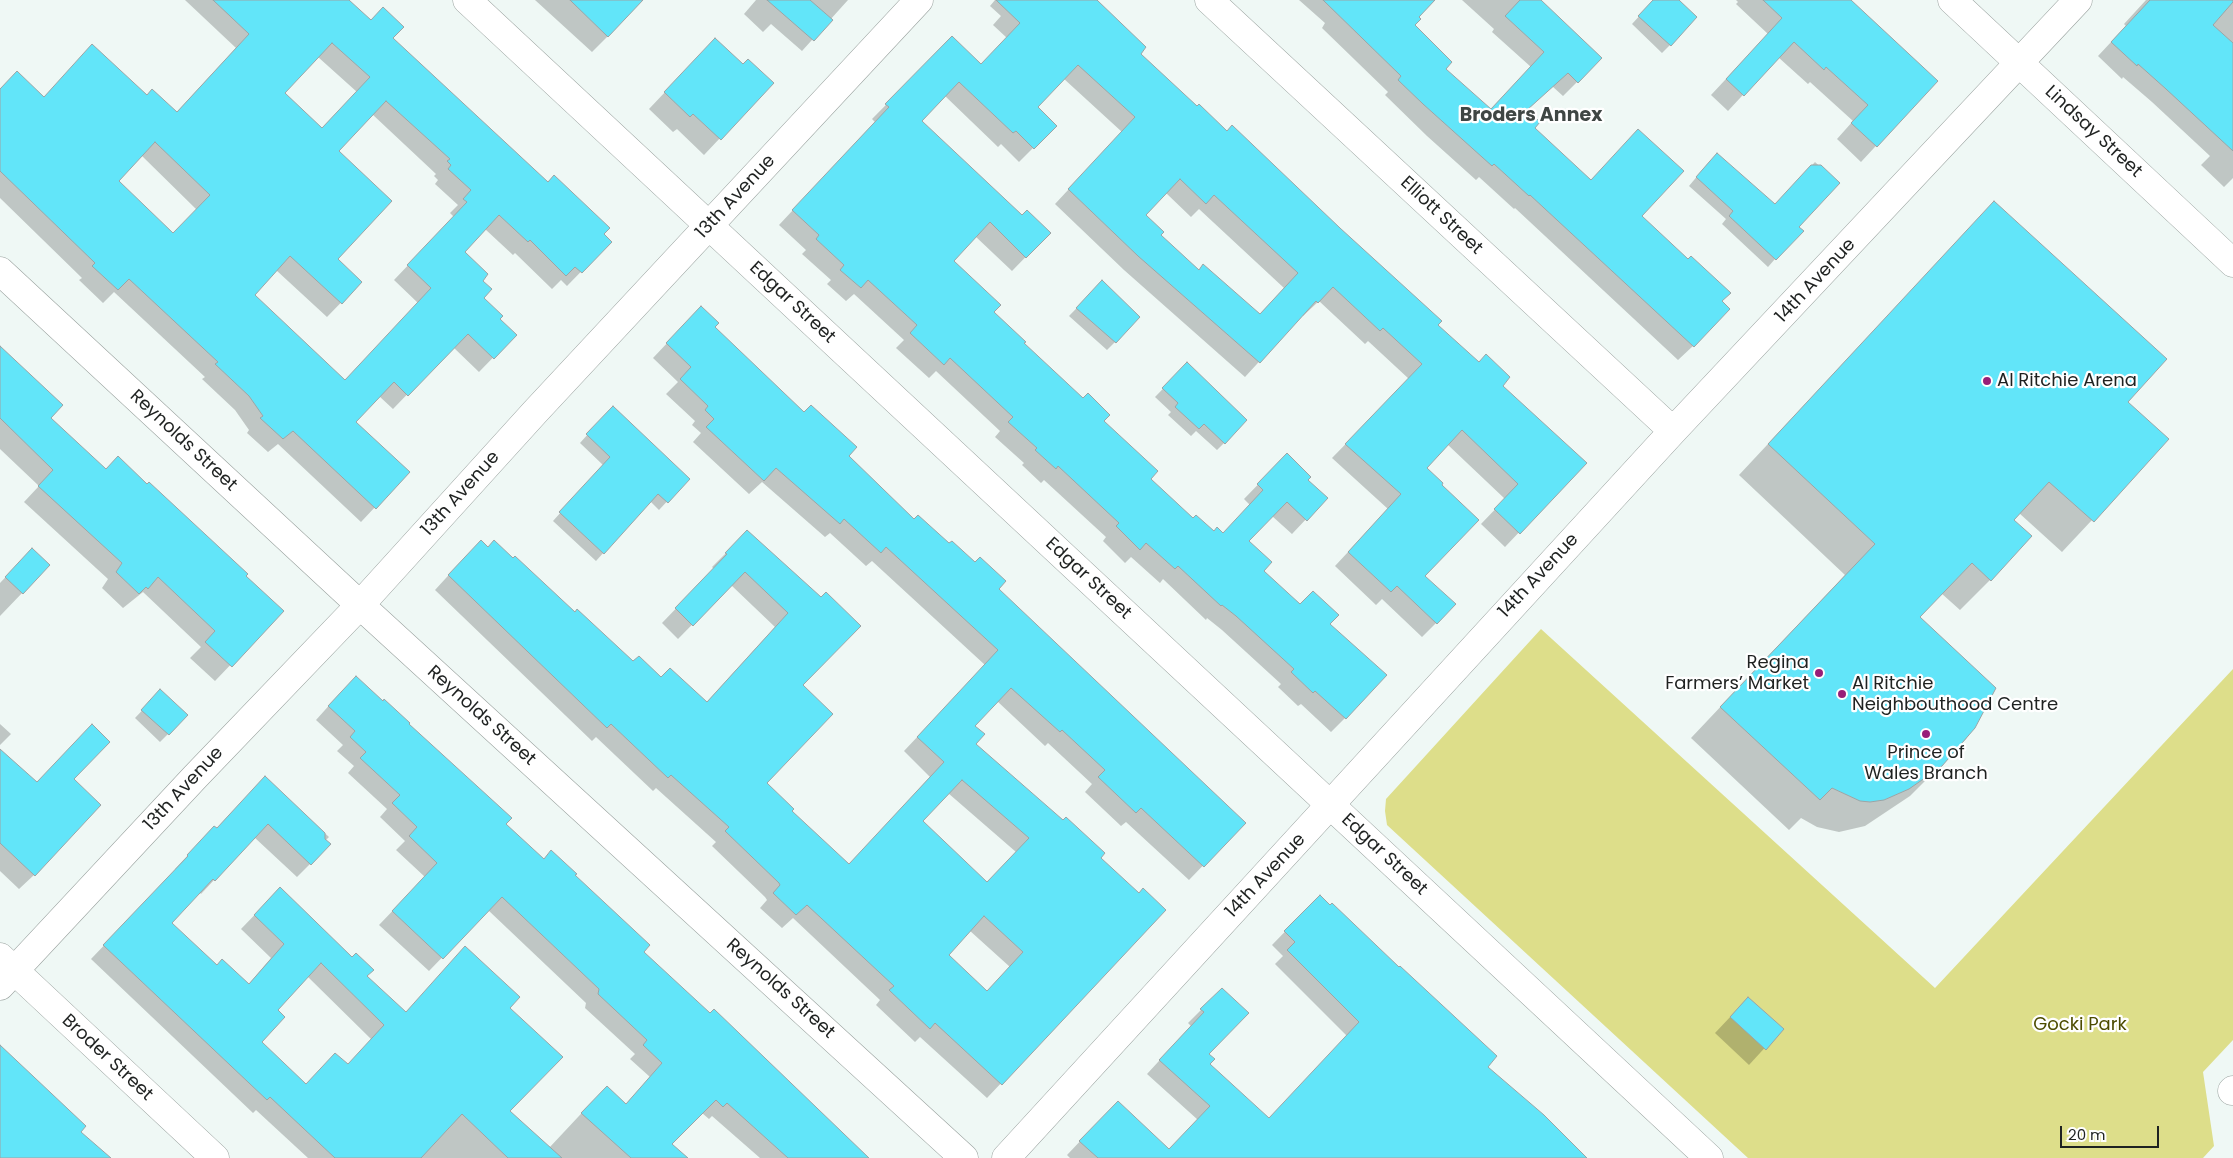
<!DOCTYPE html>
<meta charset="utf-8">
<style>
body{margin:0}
#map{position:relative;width:2233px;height:1158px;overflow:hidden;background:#eff8f5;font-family:Poppins,sans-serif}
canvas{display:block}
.scale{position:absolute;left:2060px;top:1126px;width:99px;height:22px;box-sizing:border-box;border:2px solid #1f2221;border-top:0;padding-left:6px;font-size:15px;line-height:18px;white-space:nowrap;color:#1f2221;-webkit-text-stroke:4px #fff;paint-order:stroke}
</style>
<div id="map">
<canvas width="2233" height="1158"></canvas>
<div class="scale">20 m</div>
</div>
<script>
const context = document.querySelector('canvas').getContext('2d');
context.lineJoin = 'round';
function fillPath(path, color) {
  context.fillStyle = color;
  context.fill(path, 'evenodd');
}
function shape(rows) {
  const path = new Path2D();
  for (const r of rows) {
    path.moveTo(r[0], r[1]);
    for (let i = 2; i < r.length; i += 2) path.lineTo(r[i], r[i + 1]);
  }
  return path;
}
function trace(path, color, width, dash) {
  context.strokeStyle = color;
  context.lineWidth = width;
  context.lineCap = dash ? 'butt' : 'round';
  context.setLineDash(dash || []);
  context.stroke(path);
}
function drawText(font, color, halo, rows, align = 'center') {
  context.font = font + ' Poppins,sans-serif';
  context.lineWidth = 4.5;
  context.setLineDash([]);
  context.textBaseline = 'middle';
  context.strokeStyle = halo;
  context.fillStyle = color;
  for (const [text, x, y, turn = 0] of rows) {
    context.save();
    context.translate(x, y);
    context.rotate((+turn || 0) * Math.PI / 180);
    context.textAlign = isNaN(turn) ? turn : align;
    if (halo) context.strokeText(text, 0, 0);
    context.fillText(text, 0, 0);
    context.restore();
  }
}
fillPath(shape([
 [1541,629,1935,988,2233,669,2233,1040,2203,1072,2214,1146,2203,1158,1748,1158,1387,825,1385,811,1386,799]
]), '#ddde8a');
fillPath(shape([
 [185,0,347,0,610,242,567,286,561,280,552,289,515,253,513,255,485,229,463,252,481,281,482,298,498,319,515,335,479,372,453,347,393,409,379,396,355,422,408,472,361,522,278,444,268,452,247,433,249,430,235,410,202,379,205,377,114,292,103,303,79,280,82,278,0,198,0,90,44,98,147,97,176,113,236,48],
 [318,57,357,92,321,129,283,93],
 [372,114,436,174,434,176,438,180,435,184,458,205,450,213,454,217,394,280,418,303,345,381,253,295,276,270,327,317,361,282,336,259,337,151],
 [141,155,197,210,173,234,117,181],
 [535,0,626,0,608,36,592,52],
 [756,0,848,0,802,51,771,24,763,32,744,14],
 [995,0,1095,0,1139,54,1436,325,1585,463,1505,547,1481,524,1505,499,1447,444,1425,468,1423,576,1436,623,1422,637,1382,599,1376,605,1335,566,1388,509,1332,458,1409,379,1368,341,1365,344,1319,301,1303,316,1302,315,1245,377,1124,270,1055,204,1122,132,1063,78,1036,107,1055,126,1019,162,1001,144,998,147,944,95,920,121,1022,217,1049,233,1012,271,975,236,953,261,993,312,1022,343,1102,421,1149,479,1193,520,1214,532,1223,535,1250,505,1244,499,1273,469,1307,480,1326,498,1292,534,1272,516,1248,541,1262,571,1300,606,1329,624,1345,718,1331,732,1301,704,1298,706,1278,687,1281,684,1222,630,1207,618,1206,620,1163,579,1160,583,1131,557,1125,563,1103,541,1106,537,1044,480,1041,483,1022,465,1024,463,995,437,1000,431,936,371,929,378,896,348,904,340,854,294,846,301,827,284,831,280,802,254,806,250,779,225,875,122,872,119,952,38,981,65,1007,38,993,25,1001,16,990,6],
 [1166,193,1191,217,1199,209,1284,288,1258,316,1198,271,1159,235,1145,215],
 [1299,0,1401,0,1413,25,1444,69,1490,110,1531,67,1492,32,1494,29,1462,0,1539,0,1577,82,1563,96,1552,86,1526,111,1533,128,1591,181,1640,217,1720,301,1693,346,1678,360,1515,208,1514,209,1479,177,1476,180,1427,136,1385,95,1388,92,1322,28,1325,23],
 [1654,0,1663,0,1670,45,1662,53,1632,24],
 [1736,0,1849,0,1936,81,1861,162,1837,139,1853,121,1810,82,1808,84,1778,57,1728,111,1711,95,1768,34,1736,4,1738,2],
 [2146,0,2233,0,2233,178,2224,187,2201,165,2210,156,2152,102,2123,77,2122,79,2098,56,2126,26,2124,24],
 [700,55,743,65,772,83,704,155,677,129,673,132,649,109],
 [1709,162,1775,205,1815,162,1838,183,1797,227,1775,259,1768,267,1722,224,1726,219,1689,186],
 [1994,202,2126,403,2167,440,2062,552,2019,513,2012,520,1990,580,1960,610,1941,593,1918,617,1982,714,1966,739,1941,765,1910,796,1865,826,1839,832,1817,827,1801,818,1789,830,1691,738,1845,575,1739,475],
 [1102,282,1115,342,1107,350,1069,316],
 [687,322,714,327,914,521,997,589,1244,823,1189,880,1126,822,1121,826,1085,792,1092,784,1048,743,1045,746,997,701,974,726,974,744,1139,895,1165,910,987,1098,920,1037,915,1042,876,1005,880,1000,793,918,782,928,760,908,767,900,765,897,712,846,716,842,656,788,653,791,596,737,592,741,435,590,467,555,575,613,633,663,706,703,775,627,731,585,678,639,662,623,714,569,712,567,733,546,821,598,801,685,765,783,790,811,848,866,930,777,904,751,985,665,872,561,866,566,830,533,825,537,762,482,749,494,693,442,701,433,692,425,695,421,666,394,678,382,653,358],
 [948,793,1016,852,986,884,921,821],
 [969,930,1010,967,987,992,948,955],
 [0,352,49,418,105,470,244,576,282,611,215,681,190,658,201,647,143,592,123,608,102,588,108,579,24,502,39,486,0,449],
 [1187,364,1224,443,1217,450,1196,431,1191,436,1168,415,1171,412,1155,397],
 [605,415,688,479,659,510,650,501,596,561,553,521,603,465,580,443],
 [18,564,49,565,0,616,0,583],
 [342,691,407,725,504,824,543,860,573,875,642,952,869,1158,760,1158,712,1116,709,1119,702,1113,671,1144,686,1158,308,1158,256,1110,253,1113,91,959,176,870,175,869,201,841,216,829,265,778,329,837,325,841,329,845,297,877,254,837,201,894,199,892,170,923,216,966,248,985,271,958,241,929,267,902,366,976,405,1013,508,1008,509,1111,549,1148,593,1101,625,1105,650,1077,630,1059,635,1054,585,1008,586,1003,488,910,429,971,379,925,425,877,396,850,405,841,380,817,387,809,348,773,354,766,337,751,343,745,316,720],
 [307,976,372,1040,347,1066,306,1086,260,1042,276,1010],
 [153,699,168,734,160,742,135,718],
 [0,724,11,734,0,745],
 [0,751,36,783,72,779,34,875,19,889,0,871],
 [1306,910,1486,1067,1586,1158,1070,1158,1067,1155,1104,1116,1168,1151,1198,1120,1147,1074,1191,1026,1188,1023,1222,989,1208,1054,1208,1064,1269,1119,1347,1036,1275,964,1283,956,1272,945],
 [1748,998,1782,1029,1749,1065,1715,1033]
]), '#0003');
const building = shape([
 [213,0,349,0,371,20,383,7,404,27,393,38,548,182,554,175,610,228,604,234,612,242,582,273,575,267,566,276,530,240,528,242,499,215,465,252,488,274,483,281,492,289,484,298,503,316,500,319,517,335,494,359,468,334,408,396,394,382,356,422,410,472,376,509,293,431,283,439,260,418,263,416,249,396,215,364,218,362,129,279,118,290,92,266,95,263,0,171,0,89,17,71,44,97,92,44,147,95,152,89,177,112,249,34,213,0],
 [332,43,370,77,322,128,285,93,332,43],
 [386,101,450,159,447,161,451,165,448,169,471,190,463,199,467,202,407,265,431,288,345,380,255,295,290,256,342,304,362,282,338,259,392,201,339,151,386,101],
 [155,142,210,195,173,233,119,181,155,142],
 [570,0,643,0,608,37,570,0],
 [767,0,810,0,833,20,814,41,767,0],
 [996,0,1097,0,1146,47,1141,54,1197,106,1199,104,1227,131,1232,125,1340,228,1442,321,1438,325,1479,362,1486,354,1510,377,1503,386,1587,463,1520,534,1494,509,1518,484,1462,430,1427,468,1443,483,1442,485,1479,520,1425,576,1456,604,1437,624,1397,586,1391,592,1348,552,1401,494,1345,444,1422,364,1383,328,1380,331,1333,287,1318,303,1316,301,1260,363,1138,256,1068,189,1135,117,1078,65,1038,107,1057,126,1034,149,1016,131,1013,133,959,82,922,121,1022,215,1027,210,1051,233,1026,258,990,222,954,261,1001,305,994,312,1026,342,1024,343,1083,398,1088,393,1110,415,1104,421,1158,471,1151,479,1193,518,1196,515,1214,531,1217,527,1223,533,1263,490,1257,484,1287,453,1311,477,1308,480,1328,498,1307,521,1287,502,1249,541,1272,562,1264,571,1300,604,1313,591,1339,615,1330,624,1387,675,1346,719,1315,691,1313,693,1291,672,1294,669,1236,616,1222,605,1221,606,1178,566,1175,569,1146,543,1140,550,1116,526,1119,523,1058,466,1056,469,1035,450,1037,448,1008,422,1013,417,950,358,944,365,910,333,917,325,868,280,861,288,840,270,844,265,816,239,819,235,792,210,889,107,885,104,952,36,981,64,1020,23,996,0],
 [1180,179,1206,204,1214,195,1298,273,1260,314,1203,264,1199,270,1161,235,1164,232,1146,215,1180,179],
 [1323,0,1435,0,1419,17,1421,19,1415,25,1452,62,1446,69,1491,109,1544,52,1505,16,1520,0,1541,0,1602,58,1578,83,1568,73,1527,110,1540,122,1535,128,1591,180,1638,129,1684,171,1642,216,1688,259,1691,256,1731,293,1722,301,1730,309,1694,347,1530,195,1529,196,1494,164,1492,166,1423,104,1398,80,1401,76,1323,0],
 [1653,0,1679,0,1697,17,1671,46,1638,16,1653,0],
 [1763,0,1851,0,1938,81,1877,147,1851,123,1868,105,1826,67,1824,70,1794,42,1744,96,1726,79,1782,18,1763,0],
 [2150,0,2233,0,2233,2,2213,25,2233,43,2233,151,2166,89,2138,64,2137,66,2111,42,2150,0],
 [715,38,743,64,748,59,774,83,721,140,693,114,690,117,664,92,715,38],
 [1717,153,1775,204,1811,165,1821,165,1840,183,1799,227,1804,231,1776,260,1729,216,1733,211,1696,177,1717,153],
 [1994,201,2167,359,2128,402,2169,439,2094,522,2049,482,2014,520,2032,536,1991,581,1972,563,1920,617,1996,688,1975,728,1942,766,1909,789,1884,800,1870,802,1860,801,1832,788,1820,800,1720,707,1875,544,1768,444,1994,201],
 [1102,280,1140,317,1116,343,1076,308,1102,280],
 [701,306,719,323,715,327,804,412,811,405,857,447,849,456,914,519,918,515,949,543,952,541,975,562,980,557,1006,581,999,589,1246,823,1204,867,1141,808,1136,813,1098,777,1105,770,1062,730,1060,732,1011,688,975,726,985,734,976,744,1063,820,1066,817,1105,853,1101,858,1139,893,1143,888,1166,910,1002,1085,935,1023,930,1029,889,990,894,986,807,905,796,915,773,893,780,885,779,883,725,831,729,827,671,775,668,778,611,724,607,728,448,575,481,540,488,547,494,540,513,558,515,556,575,612,577,609,633,661,639,656,661,677,670,668,707,702,788,613,745,572,693,626,675,608,727,554,725,553,747,530,821,597,826,592,861,626,803,685,833,714,767,783,794,809,792,811,849,864,944,762,917,737,998,650,886,547,881,553,844,519,840,524,776,468,764,481,706,427,714,419,705,410,708,406,680,379,691,367,666,343,701,306],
 [962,780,1029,838,987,882,923,821,962,780],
 [984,916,1023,952,987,991,949,955,984,916],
 [0,346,63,405,51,418,106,469,118,456,147,484,149,482,248,574,246,576,284,611,232,667,205,642,215,631,158,577,148,589,146,587,139,594,116,572,122,563,38,486,53,470,0,418,0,346],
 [1187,362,1247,420,1225,444,1204,424,1199,429,1175,407,1178,403,1162,388,1187,362],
 [613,406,690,479,668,503,658,494,604,554,559,512,610,457,586,434,613,406],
 [32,548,50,565,23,594,5,577,32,548],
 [356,676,383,701,384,699,410,723,409,724,512,818,506,824,544,859,551,850,577,874,575,875,650,945,644,952,710,1013,714,1009,869,1158,788,1158,727,1103,723,1107,716,1100,672,1144,688,1158,631,1158,581,1113,607,1086,626,1104,662,1063,643,1045,647,1040,598,994,599,989,502,897,443,959,392,911,437,863,409,836,417,827,392,803,400,795,360,758,366,752,350,737,355,731,328,706,356,676],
 [160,689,188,715,169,735,141,710,160,689],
 [92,724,110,742,74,779,101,805,35,876,0,843,0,749,37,782,92,724],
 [265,776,325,833,325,839,331,844,311,865,268,824,215,881,213,879,172,923,217,965,222,959,249,984,284,944,254,915,280,887,352,957,356,953,374,970,367,976,406,1012,465,946,520,997,510,1008,563,1057,510,1111,562,1158,508,1158,462,1114,421,1158,335,1158,270,1097,267,1100,103,945,188,856,187,855,214,826,217,828,265,776],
 [321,963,384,1025,348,1064,335,1053,306,1084,262,1042,285,1017,278,1010,321,963],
 [1320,895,1330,905,1332,903,1399,967,1400,966,1497,1056,1488,1067,1544,1115,1587,1158,1098,1158,1079,1141,1118,1101,1169,1149,1210,1106,1159,1060,1204,1012,1200,1009,1222,988,1249,1013,1209,1054,1215,1059,1210,1064,1269,1118,1359,1022,1287,950,1295,942,1284,931,1320,895],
 [1748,997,1784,1029,1766,1050,1730,1017,1748,997],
 [0,1045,86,1126,81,1132,111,1158,0,1158,0,1045]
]);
fillPath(building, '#62e5f9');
trace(building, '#9ca4a5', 1);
const street = shape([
 [467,0,1709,1158],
 [1209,0,1673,431],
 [1952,0,2233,263],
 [0,271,360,605,964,1158],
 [0,957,215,1158],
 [0,986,195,777,360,605,535,412,919,0],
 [2232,1091,2233,1090],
 [1006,1158,1673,431,2078,0]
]);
trace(street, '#98a09d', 29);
trace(street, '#fff', 28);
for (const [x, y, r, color] of [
 [1987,381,5,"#981e78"],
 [1819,673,5,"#981e78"],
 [1842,694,5,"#981e78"],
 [1926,734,5,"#981e78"]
]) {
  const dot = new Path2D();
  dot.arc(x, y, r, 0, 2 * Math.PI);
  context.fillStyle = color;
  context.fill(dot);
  trace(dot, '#fff', 2);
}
drawText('18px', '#1f2221', '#fff', [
 ["Lindsay Street",2093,132,43],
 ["13th Avenue",736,197,-47],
 ["Elliott Street",1441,216,43],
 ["14th Avenue",1816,281,-47],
 ["Edgar Street",792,303,43],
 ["Reynolds Street",183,441,43],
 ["13th Avenue",461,494,-48],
 ["14th Avenue",1539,576,-47],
 ["Edgar Street",1088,579,43],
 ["Reynolds Street",481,716,42],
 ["13th Avenue",184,789,-47],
 ["Edgar Street",1384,855,43],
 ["14th Avenue",1266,876,-47],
 ["Reynolds Street",780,989,42],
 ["Broder Street",107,1058,43]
]);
drawText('18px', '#1f2221', '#fff', [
 ["Al Ritchie Arena",1997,381],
 ["Regina",1809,663,"right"],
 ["Farmers’ Market",1809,684,"right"],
 ["Al Ritchie",1852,684],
 ["Neighbouthood Centre",1852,705],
 ["Prince of",1926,753,"center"],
 ["Wales Branch",1926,774,"center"]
], 'left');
drawText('18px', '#4d4c00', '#fff', [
 ["Gocki Park",2080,1025]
]);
drawText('bold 19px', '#3f4644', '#fff', [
 ["Broders Annex",1531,116]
]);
</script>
